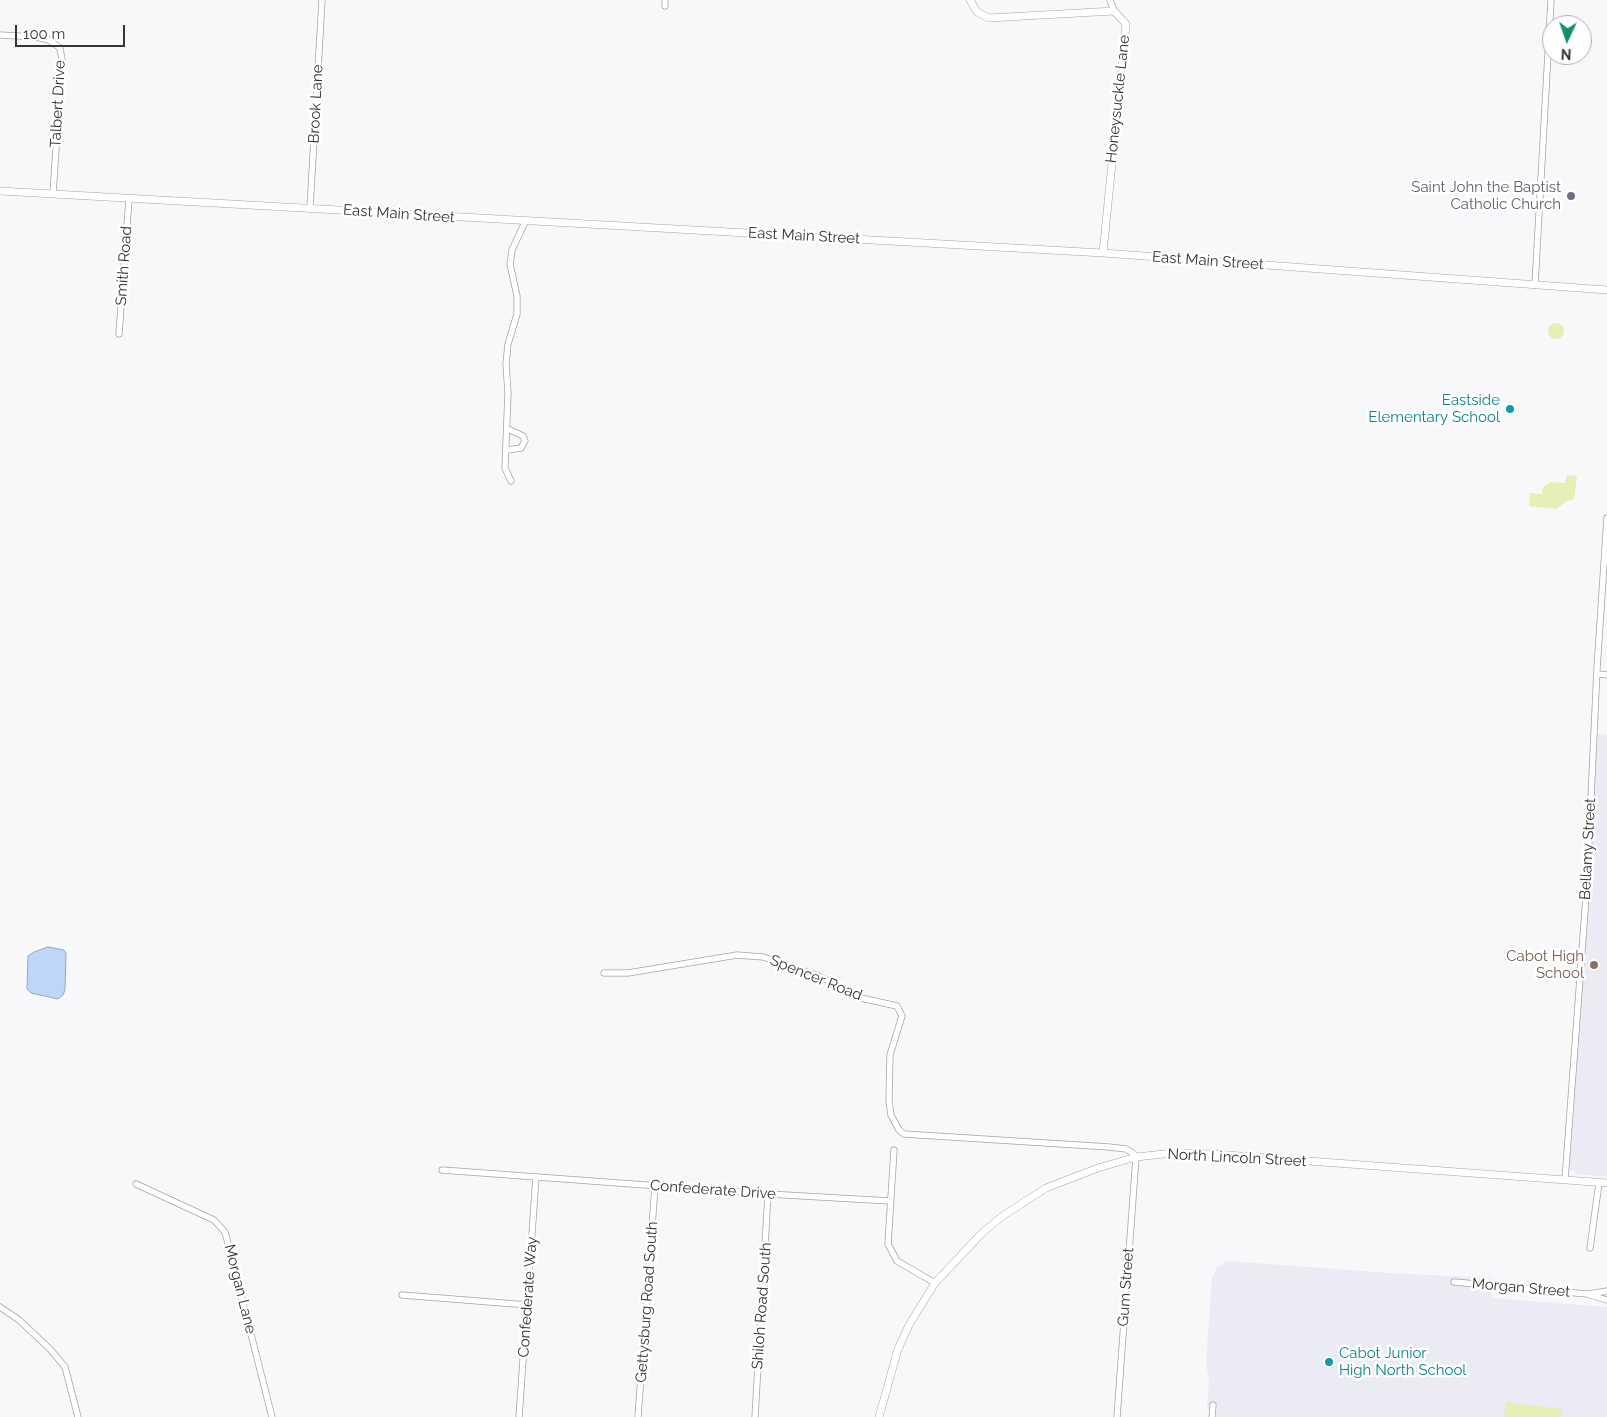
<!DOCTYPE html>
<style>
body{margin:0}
#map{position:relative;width:1607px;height:1417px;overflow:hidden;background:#f8f8fa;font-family:Raleway,sans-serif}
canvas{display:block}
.north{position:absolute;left:1542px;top:15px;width:50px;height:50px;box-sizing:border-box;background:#fff;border:1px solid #aeaeaf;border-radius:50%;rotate:183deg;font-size:14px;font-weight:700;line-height:20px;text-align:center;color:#353536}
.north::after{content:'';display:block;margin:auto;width:18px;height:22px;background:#138e72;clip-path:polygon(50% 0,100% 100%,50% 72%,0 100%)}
.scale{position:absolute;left:15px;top:25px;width:110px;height:22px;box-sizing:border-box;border:2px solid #353536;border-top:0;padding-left:6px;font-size:15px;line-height:18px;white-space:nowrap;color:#353536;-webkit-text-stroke:4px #fff;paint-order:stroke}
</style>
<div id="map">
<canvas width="1607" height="1417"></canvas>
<div class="north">N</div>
<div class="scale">100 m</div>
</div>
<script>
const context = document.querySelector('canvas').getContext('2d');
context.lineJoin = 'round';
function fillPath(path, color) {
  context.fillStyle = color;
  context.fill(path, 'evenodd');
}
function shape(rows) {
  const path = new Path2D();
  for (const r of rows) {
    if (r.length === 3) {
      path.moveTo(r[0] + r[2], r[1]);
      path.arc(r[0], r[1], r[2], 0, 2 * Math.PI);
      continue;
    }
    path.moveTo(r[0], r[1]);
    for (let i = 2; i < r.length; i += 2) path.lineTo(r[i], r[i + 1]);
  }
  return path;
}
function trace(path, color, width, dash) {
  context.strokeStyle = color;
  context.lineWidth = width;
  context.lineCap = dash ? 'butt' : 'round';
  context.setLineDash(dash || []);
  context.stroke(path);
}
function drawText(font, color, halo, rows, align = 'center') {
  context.font = font + ' Raleway,sans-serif';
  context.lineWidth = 5;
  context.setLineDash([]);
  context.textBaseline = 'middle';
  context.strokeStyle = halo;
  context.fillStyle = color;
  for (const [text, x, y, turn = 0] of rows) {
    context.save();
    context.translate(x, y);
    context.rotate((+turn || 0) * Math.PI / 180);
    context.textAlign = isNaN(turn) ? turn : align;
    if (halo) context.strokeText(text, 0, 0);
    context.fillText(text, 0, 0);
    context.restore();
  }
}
fillPath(shape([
 [1597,734,1607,735,1607,1177,1578,1174,1569,1169],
 [1227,1261,1390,1273,1493,1278,1492,1298,1607,1307,1607,1417,1216,1417,1217,1408,1207,1407,1209,1379,1206,1363,1212,1278,1217,1267]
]), '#eaebf4');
fillPath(shape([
 [1556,331,8],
 [1567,475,1577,476,1574,499,1567,501,1556,509,1529,506,1530,493,1542,494,1543,487,1550,482,1565,483],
 [1506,1402,1562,1409,1561,1417,1504,1417]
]), '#e8efb6');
const water = shape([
 [48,947,64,950,66,953,65,990,63,995,58,999,31,993,27,989,28,956,34,952,48,947]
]);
fillPath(water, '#bfd6f8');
trace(water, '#96a6be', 1);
const minor = shape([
 [1110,0,1114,11],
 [665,6,665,0],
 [0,35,36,37,49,40,60,48,62,60,53,193],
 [310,208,322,0],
 [1535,285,1551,0],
 [119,334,129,199],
 [507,450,521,448,525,441,523,436,508,429],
 [511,481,505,468,508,393,506,364,508,344,517,314,517,296,510,264,512,250,525,222],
 [1598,674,1607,675],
 [604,973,628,973,737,955,763,957,819,976,861,998,897,1006,902,1016,890,1055,889,1101,891,1115,899,1130,904,1134,1109,1147,1126,1149,1133,1153,1136,1157,1117,1417],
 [894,1150,888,1244,897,1261,935,1283],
 [442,1170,768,1194,890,1201],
 [1565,1180,1587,883,1597,669,1607,518],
 [136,1184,214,1220,225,1232,272,1417],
 [1590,1248,1599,1183],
 [1454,1282,1587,1294,1607,1300],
 [1589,1294,1607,1291],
 [402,1295,528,1305],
 [0,1307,19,1320,50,1349,65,1367,78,1417],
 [519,1417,536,1177],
 [638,1417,655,1186],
 [755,1417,768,1194],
 [1212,1417,1213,1405]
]);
const tertiary = shape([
 [970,0,977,12,989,18,1114,11,1126,24,1103,253],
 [0,191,1103,253,1607,290],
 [879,1417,898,1349,909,1325,935,1283,983,1232,1004,1215,1046,1188,1098,1168,1136,1157,1173,1153,1213,1154,1607,1183]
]);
trace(minor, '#a3a4a5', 7);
trace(tertiary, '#a3a4a5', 8);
trace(minor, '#fff', 5.5);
trace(tertiary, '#fff', 7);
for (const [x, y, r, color] of [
 [1571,196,5,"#6b7280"],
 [1510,409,5,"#0f9aa8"],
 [1594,965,5,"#8d6e63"],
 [1329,1362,5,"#0f9aa8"]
]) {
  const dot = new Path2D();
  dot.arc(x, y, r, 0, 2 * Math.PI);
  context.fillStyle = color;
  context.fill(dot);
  trace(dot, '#fff', 2);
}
drawText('15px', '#353536', '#fff', [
 ["Honeysuckle Lane",1118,99,-84],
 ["Talbert Drive",58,104,-87],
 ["Brook Lane",316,104,-87],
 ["East Main Street",399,214,4],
 ["East Main Street",804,236,3],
 ["East Main Street",1208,261,4],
 ["Smith Road",124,266,-86],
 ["Bellamy Street",1588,849,-87],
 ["Spencer Road",816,978,22],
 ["North Lincoln Street",1237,1158,3],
 ["Confederate Drive",713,1190,4],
 ["Gum Street",1126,1287,-86],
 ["Morgan Street",1521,1288,5],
 ["Morgan Lane",240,1289,76],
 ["Confederate Way",528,1297,-86],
 ["Gettysburg Road South",647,1302,-86],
 ["Shiloh Road South",762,1306,-86]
]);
drawText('15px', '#5b616d', '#fff', [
 ["Saint John the Baptist",1561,187],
 ["Catholic Church",1561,204]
], 'right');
drawText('15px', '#0d838f', '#fff', [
 ["Eastside",1500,400],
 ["Elementary School",1500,417],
 ["Cabot Junior",1339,1353,"left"],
 ["High North School",1339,1370,"left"]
], 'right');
drawText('15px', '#785e54', '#fff', [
 ["Cabot High",1584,956],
 ["School",1584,973]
], 'right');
</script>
